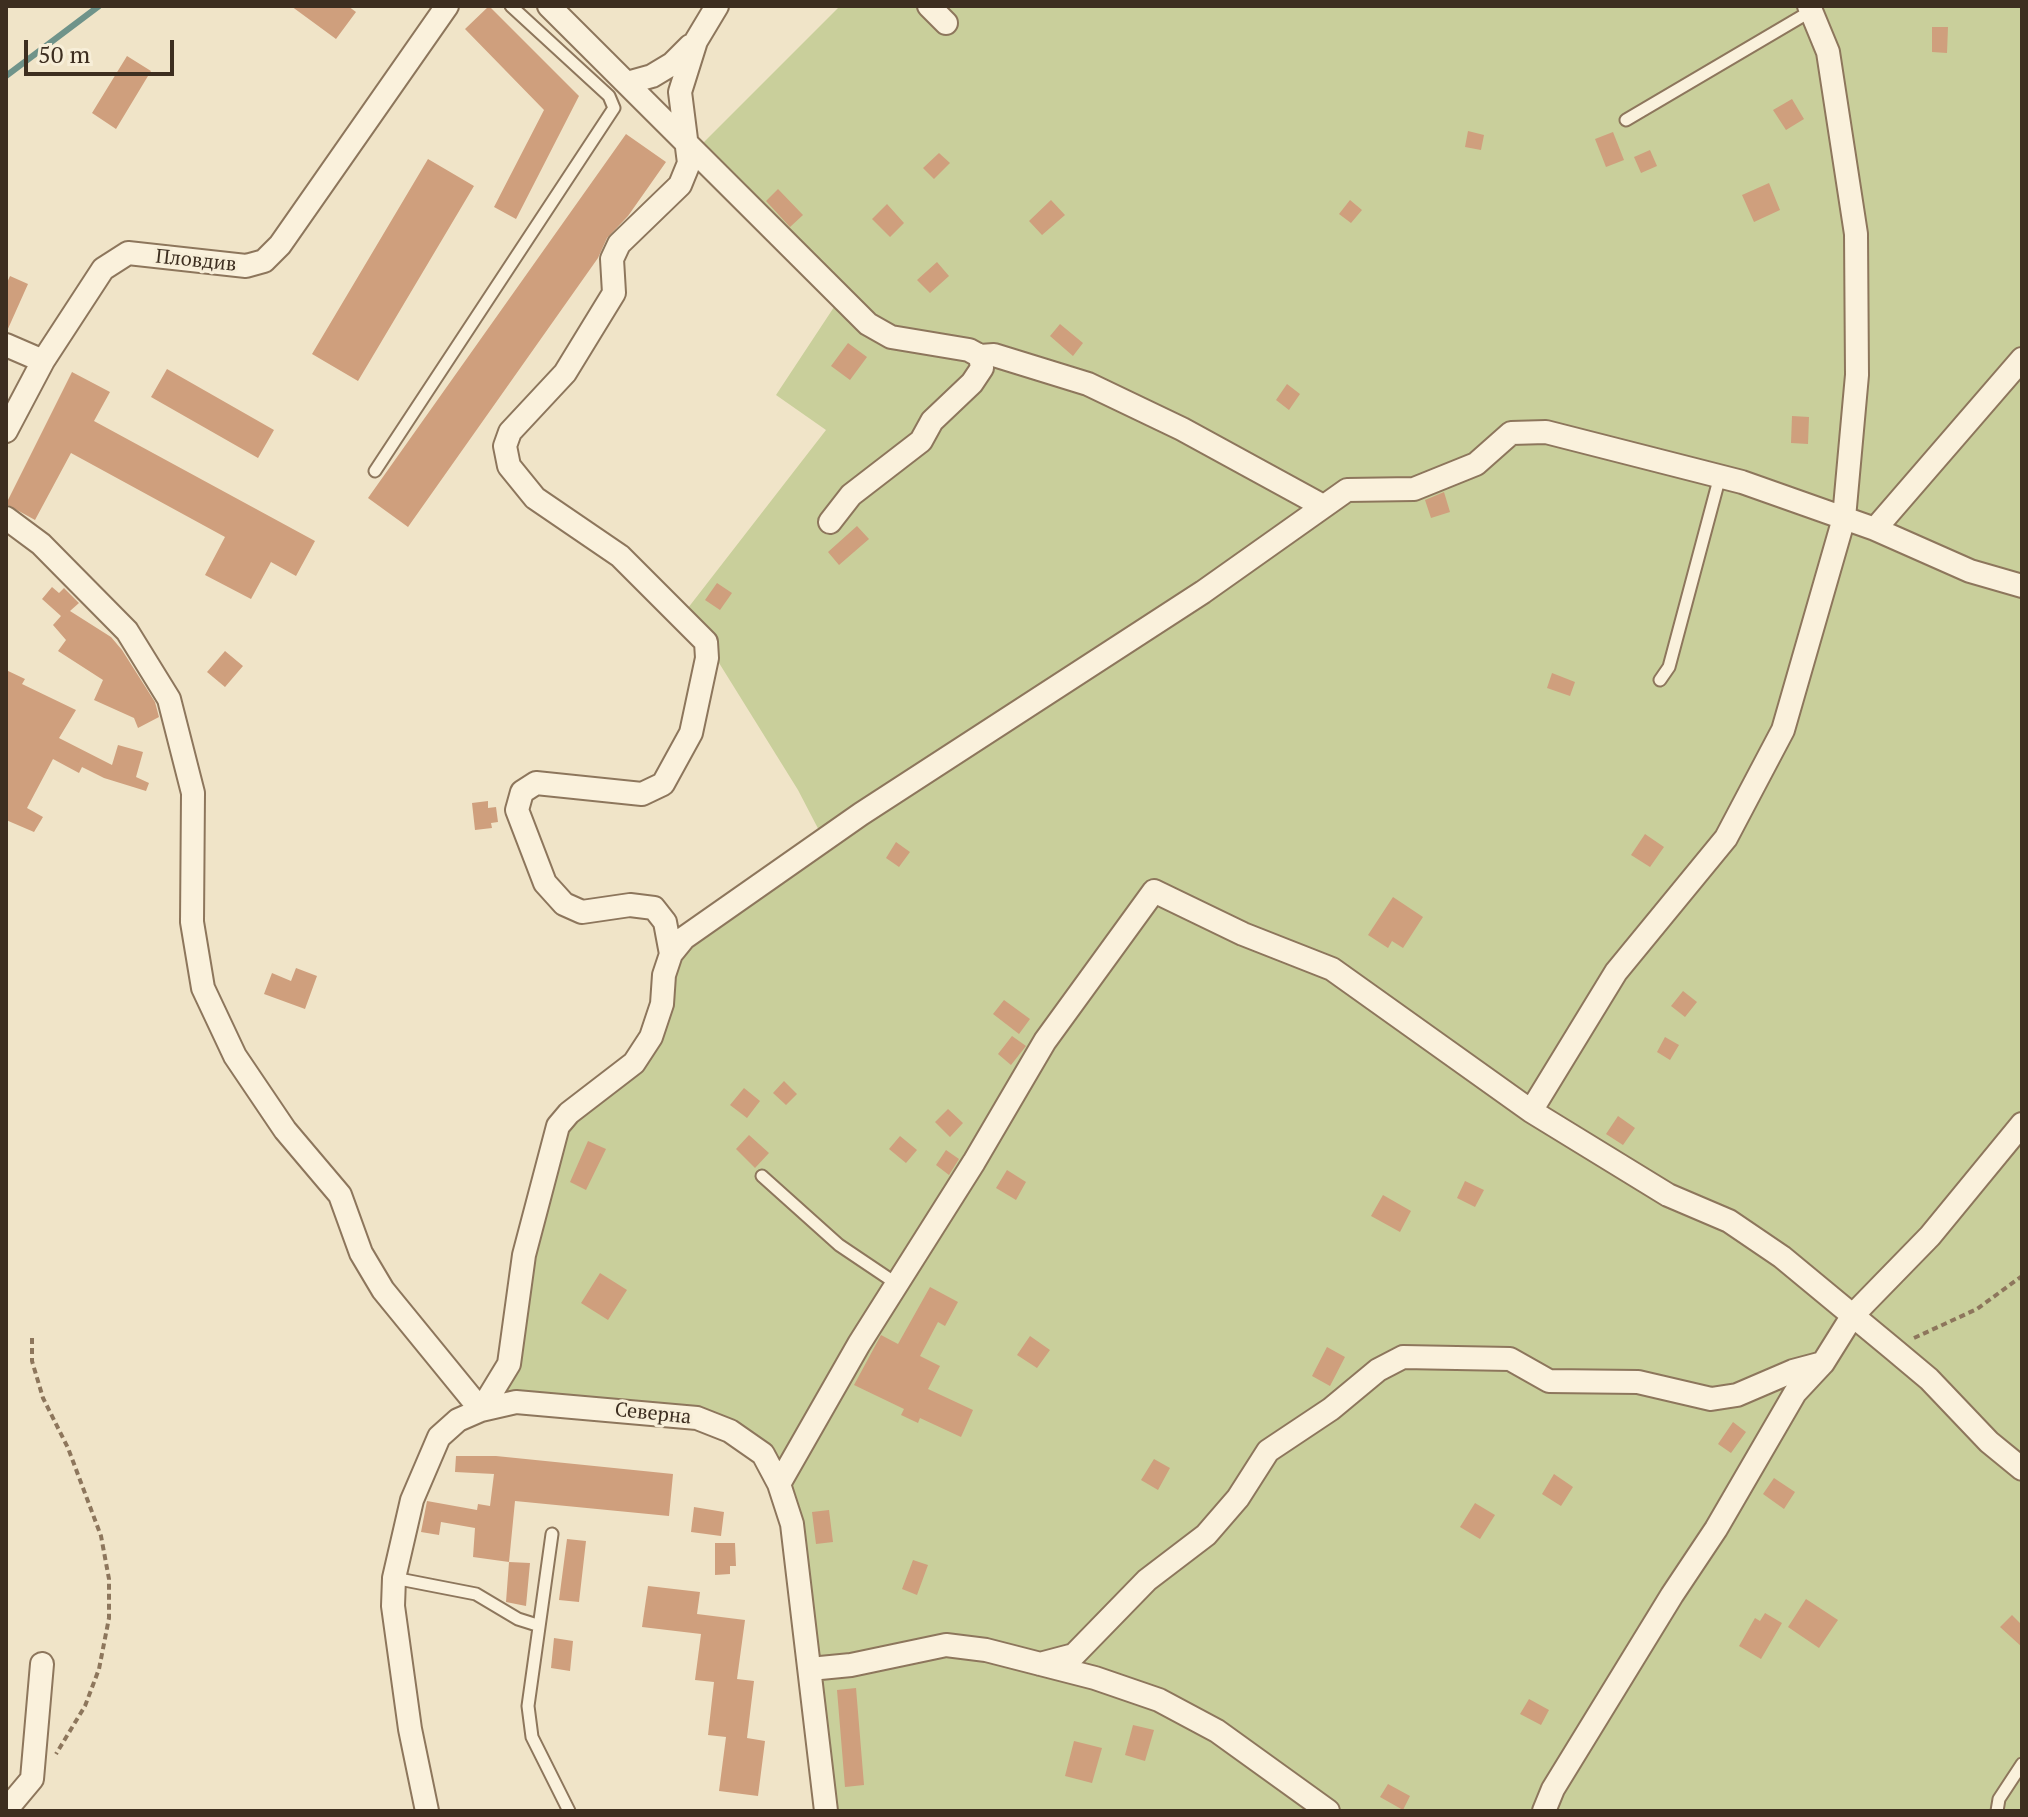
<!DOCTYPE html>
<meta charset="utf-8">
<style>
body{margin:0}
#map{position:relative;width:2028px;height:1817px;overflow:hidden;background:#f0e4c8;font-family:"PT Serif",serif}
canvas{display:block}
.frame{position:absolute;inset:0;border:8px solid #3d2e20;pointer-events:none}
.scale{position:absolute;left:24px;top:40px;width:150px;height:36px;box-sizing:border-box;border:4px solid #3d2e20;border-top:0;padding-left:10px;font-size:24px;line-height:28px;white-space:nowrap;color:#3d2e20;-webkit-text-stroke:6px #f7eed8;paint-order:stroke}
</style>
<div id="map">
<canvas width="2028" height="1817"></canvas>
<div class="frame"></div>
<div class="scale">50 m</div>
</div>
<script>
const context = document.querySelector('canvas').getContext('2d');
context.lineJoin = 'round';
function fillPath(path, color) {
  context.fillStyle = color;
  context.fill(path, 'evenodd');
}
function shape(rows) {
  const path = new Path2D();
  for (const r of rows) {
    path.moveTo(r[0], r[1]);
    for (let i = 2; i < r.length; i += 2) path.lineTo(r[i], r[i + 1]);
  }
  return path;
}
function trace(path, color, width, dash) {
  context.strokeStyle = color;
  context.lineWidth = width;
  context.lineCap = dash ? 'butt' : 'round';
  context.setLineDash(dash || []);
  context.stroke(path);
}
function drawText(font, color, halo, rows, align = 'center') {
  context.font = font + ' "PT Serif",serif';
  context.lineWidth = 6;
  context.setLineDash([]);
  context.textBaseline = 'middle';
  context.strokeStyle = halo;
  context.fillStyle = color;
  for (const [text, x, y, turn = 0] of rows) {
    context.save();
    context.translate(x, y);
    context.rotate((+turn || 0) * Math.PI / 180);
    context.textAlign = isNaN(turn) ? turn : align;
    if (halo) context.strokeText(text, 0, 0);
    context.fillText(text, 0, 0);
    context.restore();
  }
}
fillPath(shape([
 [840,6,2022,6,2022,1811,826,1811,776,1479,730,1431,481,1410,509,1364,558,1126,634,1063,671,954,824,840,798,790,706,642,681,617,826,430,776,395,840,298,695,151]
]), '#c9cf9b');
trace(shape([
 [6,76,99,6]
]), '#6f938a', 6);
fillPath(shape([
 [291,6,348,6,356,12,336,39],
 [489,6,579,96,516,219,494,207,544,110,465,29],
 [1932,27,1948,27,1947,53,1932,52],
 [127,56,151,71,116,129,92,113],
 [1792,99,1804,119,1786,130,1773,110],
 [1468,131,1484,135,1481,150,1465,147],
 [1613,132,1624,160,1606,167,1595,139],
 [626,134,666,162,628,216,607,238,598,258,408,527,368,498],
 [1650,150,1657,166,1641,173,1634,157],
 [939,153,950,163,934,179,923,168],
 [428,159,474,186,358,381,312,354],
 [1769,183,1780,210,1754,222,1742,195],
 [778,189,803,215,790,227,766,201],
 [1051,200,1065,215,1042,235,1029,221],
 [1350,200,1362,210,1351,223,1339,214],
 [887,204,904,223,890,237,872,219],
 [937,262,949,276,930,293,917,280],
 [10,276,28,284,7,331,6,285],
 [1060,324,1083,343,1073,356,1050,336],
 [848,343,867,357,850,380,831,366],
 [167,369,274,430,258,458,151,397],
 [72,372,110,392,94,421,315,541,296,576,271,562,251,599,205,575,225,537,71,453,35,520,6,504],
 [1287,384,1300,394,1289,410,1276,400],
 [1792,416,1809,417,1808,444,1791,443],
 [1444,492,1450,512,1431,518,1425,500],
 [857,526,869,539,839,565,828,552],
 [717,583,732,593,720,610,705,600],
 [52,587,59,593,64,588,79,603,70,611,111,637,122,650,155,702,159,717,138,728,134,718,94,700,103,680,58,651,66,640,53,625,61,616,42,599],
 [225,651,243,666,225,687,207,672],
 [6,670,25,679,22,684,76,710,59,738,112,765,118,745,143,752,136,777,149,783,146,791,104,778,82,767,79,773,53,759,27,808,43,817,34,832,6,820],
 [1552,673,1575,682,1570,696,1547,688],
 [488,801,488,808,496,807,498,822,491,823,492,828,475,830,472,803],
 [1645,834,1664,847,1650,867,1631,855],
 [896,842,910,852,899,867,886,858],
 [1393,897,1423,917,1403,948,1392,941,1388,948,1368,935],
 [296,968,317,976,305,1009,264,994,272,973,291,981],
 [1683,991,1697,1002,1685,1017,1671,1006],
 [1004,1000,1030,1019,1019,1034,993,1014],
 [1012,1036,1026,1046,1011,1065,998,1054],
 [1665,1037,1679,1045,1670,1060,1657,1052],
 [784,1081,797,1094,786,1105,773,1093],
 [744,1088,760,1101,747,1118,730,1105],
 [948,1109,963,1123,950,1137,935,1122],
 [1618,1116,1635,1128,1623,1145,1606,1134],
 [749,1135,769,1153,755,1168,736,1149],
 [900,1136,917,1150,906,1163,889,1149],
 [588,1141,606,1149,586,1190,570,1182],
 [946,1150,959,1159,949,1175,936,1165],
 [1007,1170,1026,1182,1016,1200,996,1188],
 [1465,1181,1484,1190,1475,1207,1457,1198],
 [1383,1195,1411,1211,1400,1232,1371,1216],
 [600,1273,627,1290,608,1320,581,1303],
 [930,1287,958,1302,945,1326,938,1322,920,1356,940,1366,928,1389,973,1410,961,1437,920,1418,918,1423,901,1415,904,1409,854,1385,881,1335,898,1344],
 [1030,1336,1050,1350,1037,1368,1017,1355],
 [1327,1347,1345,1357,1330,1386,1312,1376],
 [1733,1422,1746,1432,1731,1453,1718,1444],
 [456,1456,496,1456,673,1474,669,1516,515,1501,509,1562,473,1557,475,1528,441,1522,439,1535,421,1532,427,1501,477,1510,478,1504,490,1506,494,1474,455,1472],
 [1154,1459,1170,1468,1158,1490,1141,1480],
 [1554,1474,1573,1487,1561,1506,1542,1494],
 [1774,1478,1795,1492,1784,1509,1763,1494],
 [1475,1503,1495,1515,1480,1539,1460,1527],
 [694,1507,724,1512,721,1536,691,1532],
 [829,1510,833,1542,816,1544,812,1512],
 [567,1539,586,1541,579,1602,559,1600],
 [715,1543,735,1543,736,1566,730,1566,730,1574,715,1575],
 [913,1560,928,1565,917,1595,902,1589],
 [509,1562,530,1563,526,1606,506,1602],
 [648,1586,700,1592,697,1614,745,1620,737,1679,754,1681,747,1738,765,1741,758,1796,719,1791,726,1737,708,1735,714,1682,695,1680,701,1634,642,1627],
 [1806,1599,1838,1620,1819,1648,1788,1627],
 [1765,1613,1782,1623,1761,1659,1739,1646,1755,1618,1760,1621],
 [2012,1615,2022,1625,2022,1647,2000,1627],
 [554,1638,573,1641,570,1671,551,1668],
 [856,1688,864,1785,845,1787,837,1690],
 [1529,1699,1549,1710,1541,1725,1520,1714],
 [1133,1725,1154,1730,1145,1761,1125,1755],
 [1074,1741,1102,1748,1092,1783,1065,1776],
 [1388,1784,1410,1796,1403,1810,1380,1797]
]), '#cf9f7d');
const lane = shape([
 [1626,120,1811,11],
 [375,471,614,108,609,96,511,6],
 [1660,680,1669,667,1720,476],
 [762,1176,839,1245,897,1284],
 [552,1534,528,1706,532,1737,569,1811],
 [394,1578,476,1594,518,1619,537,1625],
 [1997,1811,1999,1799,2022,1764]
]);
const street = shape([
 [549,6,868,324,891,337,969,350,980,356,982,368,972,383,932,421,921,441,851,495,830,522],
 [929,6,946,23],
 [627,83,652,76,672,64,690,46],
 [6,345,43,361],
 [980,356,994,355,1088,384,1182,429,1321,505],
 [6,431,43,361,103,269,128,253,246,266,264,261,280,245,447,6],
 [6,518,41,544,127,631,169,699,193,793,192,922,203,988,235,1056,285,1130,340,1195,361,1253,383,1290,481,1410,509,1364,524,1255,558,1126,569,1113,634,1063,651,1037,662,1004,664,975,671,954,684,938,861,814,1203,592,1347,490,1414,489,1476,464,1511,433,1546,432,1742,482,1875,529,1970,571,2022,586],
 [1875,529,2022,359],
 [671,954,665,922,654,908,630,905,582,912,564,904,545,883,517,810,522,792,536,783,642,794,663,784,691,733,707,658,706,642,620,556,535,498,509,466,505,446,510,432,565,373,614,293,612,259,619,244,680,185,689,163,680,92,696,41,717,6],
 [1531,1111,1616,972,1726,838,1783,730,1844,518,1857,375,1856,234,1828,52,1809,6],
 [779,1484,859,1344,974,1162,1045,1041,1154,891,1243,934,1332,969,1531,1111,1668,1195,1729,1221,1782,1257,1892,1348,1929,1379,1989,1442,2022,1469],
 [1040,1664,1074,1655,1147,1580,1206,1535,1238,1498,1268,1451,1331,1409,1378,1370,1403,1357,1510,1359,1549,1381,1638,1382,1711,1399,1737,1395,1793,1371,1823,1363],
 [810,1669,851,1665,946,1645,986,1650,1095,1678,1159,1700,1217,1731,1328,1811],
 [6,1810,32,1779,42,1664],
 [427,1811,410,1729,393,1606,394,1578,412,1500,439,1437,458,1420,481,1410,516,1402,697,1418,730,1431,763,1454,779,1484,792,1524,826,1811],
 [1544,1811,1553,1789,1672,1595,1716,1529,1795,1393,1823,1363,1853,1315,1930,1236,2022,1124]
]);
trace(lane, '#8d765c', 15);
trace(street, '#8d765c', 26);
trace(shape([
 [32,1338,32,1361,43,1398,68,1448,101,1536,109,1579,109,1618,99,1669,85,1706,56,1754],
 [1914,1338,1977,1309,2022,1276]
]), '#8d765c', 4, [6, 4]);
trace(lane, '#faf1dc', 11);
trace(street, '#faf1dc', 22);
drawText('20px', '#3d2e20', '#f7eed8', [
 ["Пловдив",196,261,6],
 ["Северна",653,1414,6]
]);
</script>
